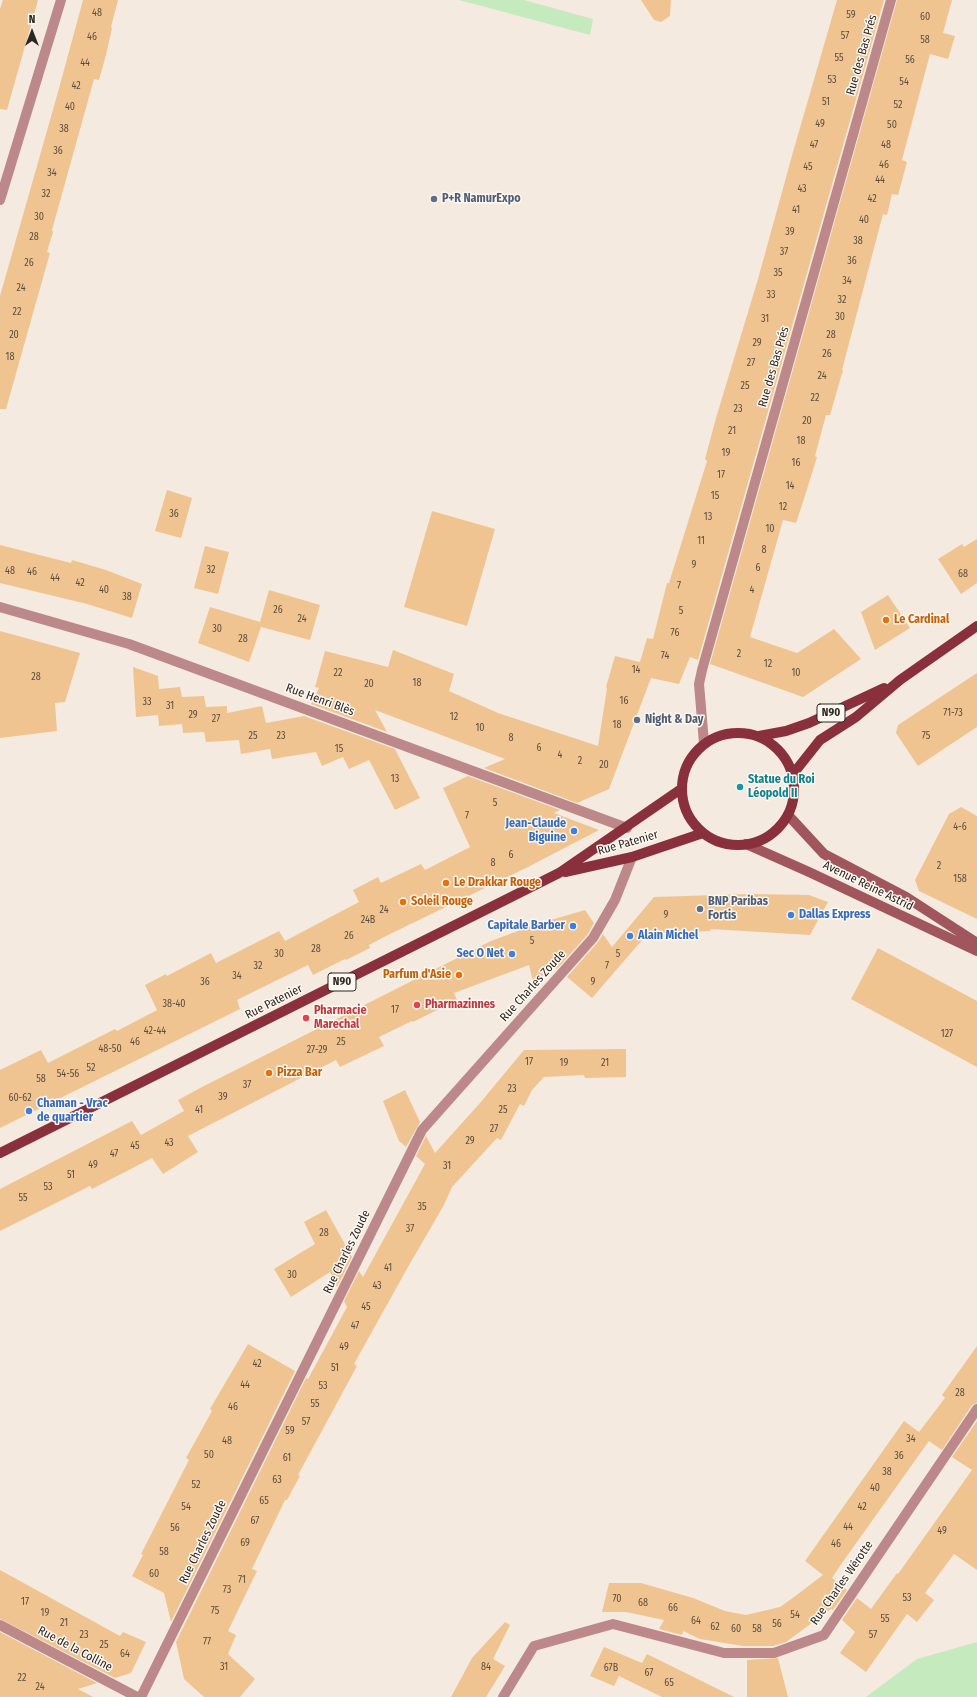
<!DOCTYPE html>
<meta charset="utf-8">
<style>
body{margin:0}
#map{position:relative;width:977px;height:1697px;overflow:hidden;background:#f4eadf;font-family:"Fira Sans Condensed",sans-serif}
canvas{display:block}
.north{position:absolute;left:12px;top:12px;width:40px;height:40px;-webkit-text-stroke:3px #fef8f1;paint-order:stroke;rotate:0deg;font-size:11px;font-weight:700;line-height:16px;text-align:center;color:#2b2723}
.north::after{content:'';display:block;margin:auto;width:14px;height:18px;background:#2b2723;clip-path:polygon(50% 0,100% 100%,50% 72%,0 100%)}
</style>
<div id="map">
<canvas width="977" height="1697"></canvas>
<div class="north">N</div>
</div>
<script>
const context = document.querySelector('canvas').getContext('2d');
context.lineJoin = 'round';
function fillPath(path, color) {
  context.fillStyle = color;
  context.fill(path, 'evenodd');
}
function shape(rows) {
  const path = new Path2D();
  for (const r of rows) {
    if (r.length === 3) {
      path.moveTo(r[0] + r[2], r[1]);
      path.arc(r[0], r[1], r[2], 0, 2 * Math.PI);
      continue;
    }
    path.moveTo(r[0], r[1]);
    for (let i = 2; i < r.length; i += 2) path.lineTo(r[i], r[i + 1]);
  }
  return path;
}
function trace(path, color, width, dash) {
  context.strokeStyle = color;
  context.lineWidth = width;
  context.lineCap = dash ? 'butt' : 'round';
  context.setLineDash(dash || []);
  context.stroke(path);
}
function drawText(font, color, halo, rows, align = 'center') {
  context.font = font + ' "Fira Sans Condensed",sans-serif';
  context.lineWidth = 3;
  context.setLineDash([]);
  context.textBaseline = 'middle';
  context.strokeStyle = halo;
  context.fillStyle = color;
  for (const [text, x, y, turn = 0] of rows) {
    context.save();
    context.translate(x, y);
    context.rotate((+turn || 0) * Math.PI / 180);
    context.textAlign = isNaN(turn) ? turn : align;
    if (halo) context.strokeText(text, 0, 0);
    context.fillText(text, 0, 0);
    context.restore();
  }
}
fillPath(shape([
 [459,0,524,0,593,19,590,35],
 [977,1642,977,1697,866,1697,917,1659]
]), '#c5eabe');
fillPath(shape([
 [3,0,38,0,7,110,0,109,0,9],
 [83,0,118,0,111,27,112,28,106,55,99,80,94,79,52,230,53,232,47,252,50,253,6,409,0,409,0,296,58,92],
 [641,0,671,0,670,16,661,22,654,20],
 [837,0,884,0,698,660,690,657,679,684,651,678,609,789,577,803,484,768,505,759,375,710,387,732,311,704,319,688,315,687,325,651,388,667,393,650,454,674,449,691,498,713,598,746,607,688,606,687,615,656,640,662,647,638,653,639,667,583,669,583,707,461,705,459,716,418,758,279,793,152],
 [897,0,952,0,943,33,955,36,948,59,930,54,902,160,907,162,898,195,892,194,887,215,883,214,842,370,843,370,830,415,826,415,815,456,817,457,803,502,796,523,783,520,750,637,797,653,834,629,861,659,803,697,710,664],
 [167,490,192,498,181,538,155,531],
 [432,511,495,529,467,626,404,607],
 [977,539,977,583,961,594,938,559,962,544,964,547],
 [0,545,71,563,72,560,106,570,142,584,132,618,87,604,0,583],
 [205,546,229,552,218,594,194,588],
 [269,590,320,605,310,640,261,627,249,662,198,643,210,607,260,622],
 [888,595,910,628,875,650,861,612],
 [0,631,80,653,65,702,55,703,57,731,0,738],
 [133,667,158,676,159,689,180,687,182,697,204,696,206,707,227,706,227,713,262,706,266,723,304,716,395,749,420,798,395,810,369,760,349,769,343,757,322,766,316,752,272,759,270,749,241,754,239,740,206,742,204,732,183,733,182,724,159,726,158,715,136,717],
 [977,673,977,727,918,766,896,733,898,725],
 [468,776,560,810,554,813,599,830,528,867,386,936,369,945,370,948,346,960,345,959,313,975,308,965,257,990,237,1000,240,1009,0,1128,0,1070,41,1050,48,1063,115,1029,117,1031,157,1010,145,985,166,974,167,976,211,953,216,963,279,931,285,941,359,902,353,890,378,877,381,883,421,864,425,870,470,847,443,788],
 [961,807,977,816,977,919,919,891,915,880,949,814],
 [749,894,809,895,828,902,810,935,711,929,710,931,645,934,643,939,592,998,567,977,598,942,603,934,612,947,654,897],
 [585,910,594,923,588,934,557,969,552,965,534,985,529,965,454,993,457,1000,413,1022,412,1021,379,1037,384,1046,340,1067,336,1060,188,1136,198,1152,163,1174,152,1158,92,1189,90,1186,0,1231,0,1189,132,1121,141,1135,184,1111,178,1100,202,1087,491,941,534,925],
 [878,948,977,1001,977,1067,851,999],
 [626,1049,626,1077,585,1078,584,1075,544,1077,532,1090,524,1106,520,1104,501,1140,497,1138,452,1187,444,1205,408,1267,354,1364,357,1366,298,1475,300,1476,287,1500,285,1500,252,1569,257,1571,228,1631,236,1635,228,1654,255,1679,240,1697,204,1697,184,1679,176,1642,306,1378,308,1379,347,1307,344,1301,359,1271,363,1277,425,1164,416,1156,426,1136,435,1153,480,1103,524,1050],
 [405,1090,420,1122,406,1147,399,1141,383,1101],
 [326,1210,352,1257,337,1287,330,1272,291,1297,274,1269,315,1244,304,1222],
 [248,1344,295,1371,171,1622,164,1593,132,1576,143,1555,141,1554,189,1460,186,1458,212,1411,210,1409],
 [977,1346,977,1403,972,1405,942,1450,929,1441,842,1563,832,1578,847,1590,833,1610,831,1609,786,1642,773,1646,743,1646,700,1639,683,1631,682,1635,659,1629,664,1620,626,1612,602,1612,609,1583,641,1583,693,1598,725,1611,746,1615,780,1607,794,1597,823,1575,805,1561,904,1421,919,1432,945,1398,942,1395],
 [977,1421,977,1570,954,1554,925,1593,934,1600,917,1622,907,1614,866,1672,840,1653,855,1632,842,1620,857,1598,871,1609,897,1573,898,1574,972,1470,952,1457],
 [0,1570,120,1636,123,1632,146,1642,131,1673,115,1678,0,1619],
 [505,1622,510,1625,493,1659,505,1666,486,1697,451,1697,472,1658],
 [0,1632,97,1683,78,1689,93,1697,0,1697],
 [604,1647,642,1663,647,1654,734,1697,662,1697,619,1676,614,1686,590,1676],
 [778,1658,788,1697,747,1697,747,1660]
]), '#f0c491');
trace(shape([
 [0,200,61,0],
 [0,607,129,644,627,828],
 [704,743,699,684,702,670,891,0],
 [0,1625,137,1697],
 [141,1697,422,1130,593,938,615,900,632,857],
 [503,1697,534,1646,613,1624,724,1653,774,1653,824,1635,977,1409]
]), '#bc888a', 10);
trace(shape([
 [788,815,824,854,906,897,977,943],
 [746,844,809,872,977,951]
]), '#a0565c', 10);
trace(shape([
 [738,789,56],
 [759,736,786,731,809,723,884,688],
 [793,774,820,740,856,717,900,680,977,626],
 [565,872,632,857,703,833],
 [0,1153,559,873,681,789]
]), '#89303c', 10);
for (const [x, y, r, color] of [
 [434,199,4,"#5c6f8a"],
 [886,620,4,"#e8710a"],
 [637,720,4,"#5c6f8a"],
 [740,787,4,"#0f9aa8"],
 [574,831,4,"#3f7fe0"],
 [446,883,4,"#e8710a"],
 [403,902,4,"#e8710a"],
 [700,909,4,"#5c6f8a"],
 [791,915,4,"#3f7fe0"],
 [573,926,4,"#3f7fe0"],
 [630,936,4,"#3f7fe0"],
 [512,954,4,"#3f7fe0"],
 [459,975,4,"#e8710a"],
 [417,1005,4,"#e0444e"],
 [306,1018,4,"#e0444e"],
 [269,1073,4,"#e8710a"],
 [29,1111,4,"#3f7fe0"]
]) {
  const dot = new Path2D();
  dot.arc(x, y, r, 0, 2 * Math.PI);
  context.fillStyle = color;
  context.fill(dot);
  trace(dot, '#fef8f1', 1.5);
}
drawText('10px', '#5c4e3e', null, [
 ["48",97,13],
 ["59",851,15],
 ["60",925,17],
 ["57",845,36],
 ["46",92,37],
 ["58",925,40],
 ["55",839,58],
 ["56",910,60],
 ["44",85,63],
 ["53",832,80],
 ["54",904,82],
 ["42",76,86],
 ["51",826,102],
 ["52",898,105],
 ["40",70,107],
 ["49",820,124],
 ["50",892,125],
 ["38",64,129],
 ["47",814,145],
 ["48",886,145],
 ["36",58,151],
 ["46",884,165],
 ["45",808,167],
 ["34",52,173],
 ["44",880,180],
 ["43",802,189],
 ["32",46,194],
 ["42",872,199],
 ["41",796,210],
 ["30",39,217],
 ["40",864,220],
 ["39",790,232],
 ["28",34,237],
 ["38",858,241],
 ["37",784,252],
 ["36",852,261],
 ["26",29,263],
 ["35",778,273],
 ["34",847,281],
 ["24",21,288],
 ["33",771,295],
 ["32",842,300],
 ["22",17,312],
 ["30",840,317],
 ["31",765,319],
 ["20",14,335],
 ["28",831,335],
 ["29",757,343],
 ["26",827,354],
 ["18",10,357],
 ["27",751,363],
 ["24",822,376],
 ["25",745,386],
 ["22",815,398],
 ["23",738,409],
 ["20",807,421],
 ["21",732,431],
 ["18",801,441],
 ["19",726,453],
 ["16",796,463],
 ["17",721,475],
 ["14",790,486],
 ["15",715,496],
 ["12",783,507],
 ["36",174,514],
 ["13",708,517],
 ["10",770,529],
 ["11",701,541],
 ["8",764,550],
 ["9",694,565],
 ["6",758,568],
 ["32",211,570],
 ["48",10,571],
 ["46",32,572],
 ["68",963,574],
 ["44",55,578],
 ["42",80,583],
 ["7",679,586],
 ["40",104,590],
 ["4",752,590],
 ["38",127,597],
 ["26",278,610],
 ["5",681,611],
 ["24",302,619],
 ["30",217,629],
 ["76",675,633],
 ["28",243,639],
 ["2",739,654],
 ["74",665,656],
 ["12",768,664],
 ["14",636,670],
 ["22",338,673],
 ["10",796,673],
 ["28",36,677],
 ["18",417,683],
 ["20",369,684],
 ["16",624,701],
 ["33",147,702],
 ["31",170,706],
 ["71-73",953,713],
 ["29",193,715],
 ["12",454,717],
 ["27",216,719],
 ["18",617,725],
 ["10",480,728],
 ["25",253,736],
 ["23",281,736],
 ["75",926,736],
 ["8",511,738],
 ["6",539,748],
 ["15",339,749],
 ["4",560,755],
 ["2",580,761],
 ["20",604,765],
 ["13",395,779],
 ["5",495,803],
 ["7",467,816],
 ["4-6",960,827],
 ["6",511,855],
 ["8",493,863],
 ["2",939,866],
 ["158",960,879],
 ["24",384,910],
 ["9",666,915],
 ["24B",368,920],
 ["26",349,936],
 ["5",532,941],
 ["28",316,949],
 ["30",279,954],
 ["5",618,954],
 ["32",258,966],
 ["7",607,966],
 ["34",237,976],
 ["36",205,982],
 ["9",593,982],
 ["38-40",174,1004],
 ["17",395,1010],
 ["42-44",155,1031],
 ["127",947,1034],
 ["46",135,1042],
 ["25",341,1042],
 ["48-50",110,1049],
 ["27-29",317,1050],
 ["17",529,1062],
 ["19",564,1063],
 ["21",605,1063],
 ["52",91,1068],
 ["54-56",68,1074],
 ["58",41,1079],
 ["37",247,1085],
 ["23",512,1089],
 ["39",223,1097],
 ["60-62",20,1098],
 ["41",199,1110],
 ["25",503,1110],
 ["27",494,1129],
 ["29",470,1141],
 ["43",169,1143],
 ["45",135,1146],
 ["47",114,1154],
 ["49",93,1165],
 ["31",447,1166],
 ["51",71,1175],
 ["53",48,1187],
 ["55",23,1198],
 ["35",422,1207],
 ["37",410,1229],
 ["28",324,1233],
 ["41",388,1268],
 ["30",292,1275],
 ["43",377,1286],
 ["45",366,1307],
 ["47",355,1326],
 ["49",344,1347],
 ["42",257,1364],
 ["51",335,1368],
 ["44",245,1385],
 ["53",323,1386],
 ["28",960,1393],
 ["55",315,1404],
 ["46",233,1407],
 ["57",306,1422],
 ["59",290,1431],
 ["34",911,1439],
 ["48",227,1441],
 ["50",209,1455],
 ["36",899,1456],
 ["61",287,1458],
 ["38",887,1472],
 ["63",277,1480],
 ["52",196,1485],
 ["40",875,1488],
 ["65",264,1501],
 ["54",186,1507],
 ["42",862,1507],
 ["67",255,1521],
 ["44",848,1527],
 ["56",175,1528],
 ["49",942,1531],
 ["69",245,1543],
 ["46",836,1544],
 ["58",164,1552],
 ["60",154,1574],
 ["71",242,1580],
 ["73",227,1590],
 ["53",907,1598],
 ["70",617,1599],
 ["17",25,1602],
 ["68",643,1603],
 ["66",673,1608],
 ["75",215,1611],
 ["19",45,1613],
 ["54",795,1615],
 ["55",885,1619],
 ["64",696,1621],
 ["21",64,1623],
 ["56",777,1624],
 ["62",715,1627],
 ["60",736,1629],
 ["58",757,1629],
 ["23",84,1635],
 ["57",873,1635],
 ["77",207,1642],
 ["25",104,1645],
 ["64",125,1654],
 ["31",224,1667],
 ["84",486,1667],
 ["67B",611,1668],
 ["67",649,1673],
 ["22",22,1678],
 ["65",669,1683],
 ["24",40,1687]
]);
for (const [x, y, w] of [
 [831,713,28],
 [342,982,28]
]) {
  const box = new Path2D();
  box.roundRect(x - w / 2, y - 9, w, 18, 3);
  context.fillStyle = '#fef8f1';
  context.fill(box);
  trace(box, '#2b2723', 1);
}
drawText('bold 11px', '#2b2723', null, [
 ["N90",831,713],
 ["N90",342,982]
]);
drawText('12px', '#2b2723', '#fef8f1', [
 ["Rue des Bas Prés",862,55,-74],
 ["Rue des Bas Prés",774,367,-74],
 ["Rue Henri Blès",320,700,20],
 ["Rue Patenier",628,843,-16],
 ["Avenue Reine Astrid",868,886,26],
 ["Rue Charles Zoude",533,986,-48],
 ["Rue Patenier",274,1002,-27],
 ["Rue Charles Zoude",347,1252,-64],
 ["Rue Charles Zoude",203,1542,-64],
 ["Rue Charles Wérotte",842,1583,-55],
 ["Rue de la Colline",75,1649,28]
]);
drawText('bold 12px', '#4e5e75', '#fef8f1', [
 ["P+R NamurExpo",442,199],
 ["Night & Day",645,720],
 ["BNP Paribas",708,902],
 ["Fortis",708,916]
], 'left');
drawText('bold 12px', '#c56008', '#fef8f1', [
 ["Le Cardinal",894,620],
 ["Le Drakkar Rouge",454,883],
 ["Soleil Rouge",411,902],
 ["Parfum d'Asie",451,975,"right"],
 ["Pizza Bar",277,1073]
], 'left');
drawText('bold 12px', '#0d838f', '#fef8f1', [
 ["Statue du Roi",748,780],
 ["Léopold II",748,794]
], 'left');
drawText('bold 12px', '#366cbe', '#fef8f1', [
 ["Jean-Claude",566,824],
 ["Biguine",566,838],
 ["Dallas Express",799,915,"left"],
 ["Capitale Barber",565,926],
 ["Alain Michel",638,936,"left"],
 ["Sec O Net",504,954],
 ["Chaman - Vrac",37,1104,"left"],
 ["de quartier",37,1118,"left"]
], 'right');
drawText('bold 12px', '#be3a42', '#fef8f1', [
 ["Pharmazinnes",425,1005],
 ["Pharmacie",314,1011],
 ["Marechal",314,1025]
], 'left');
</script>
